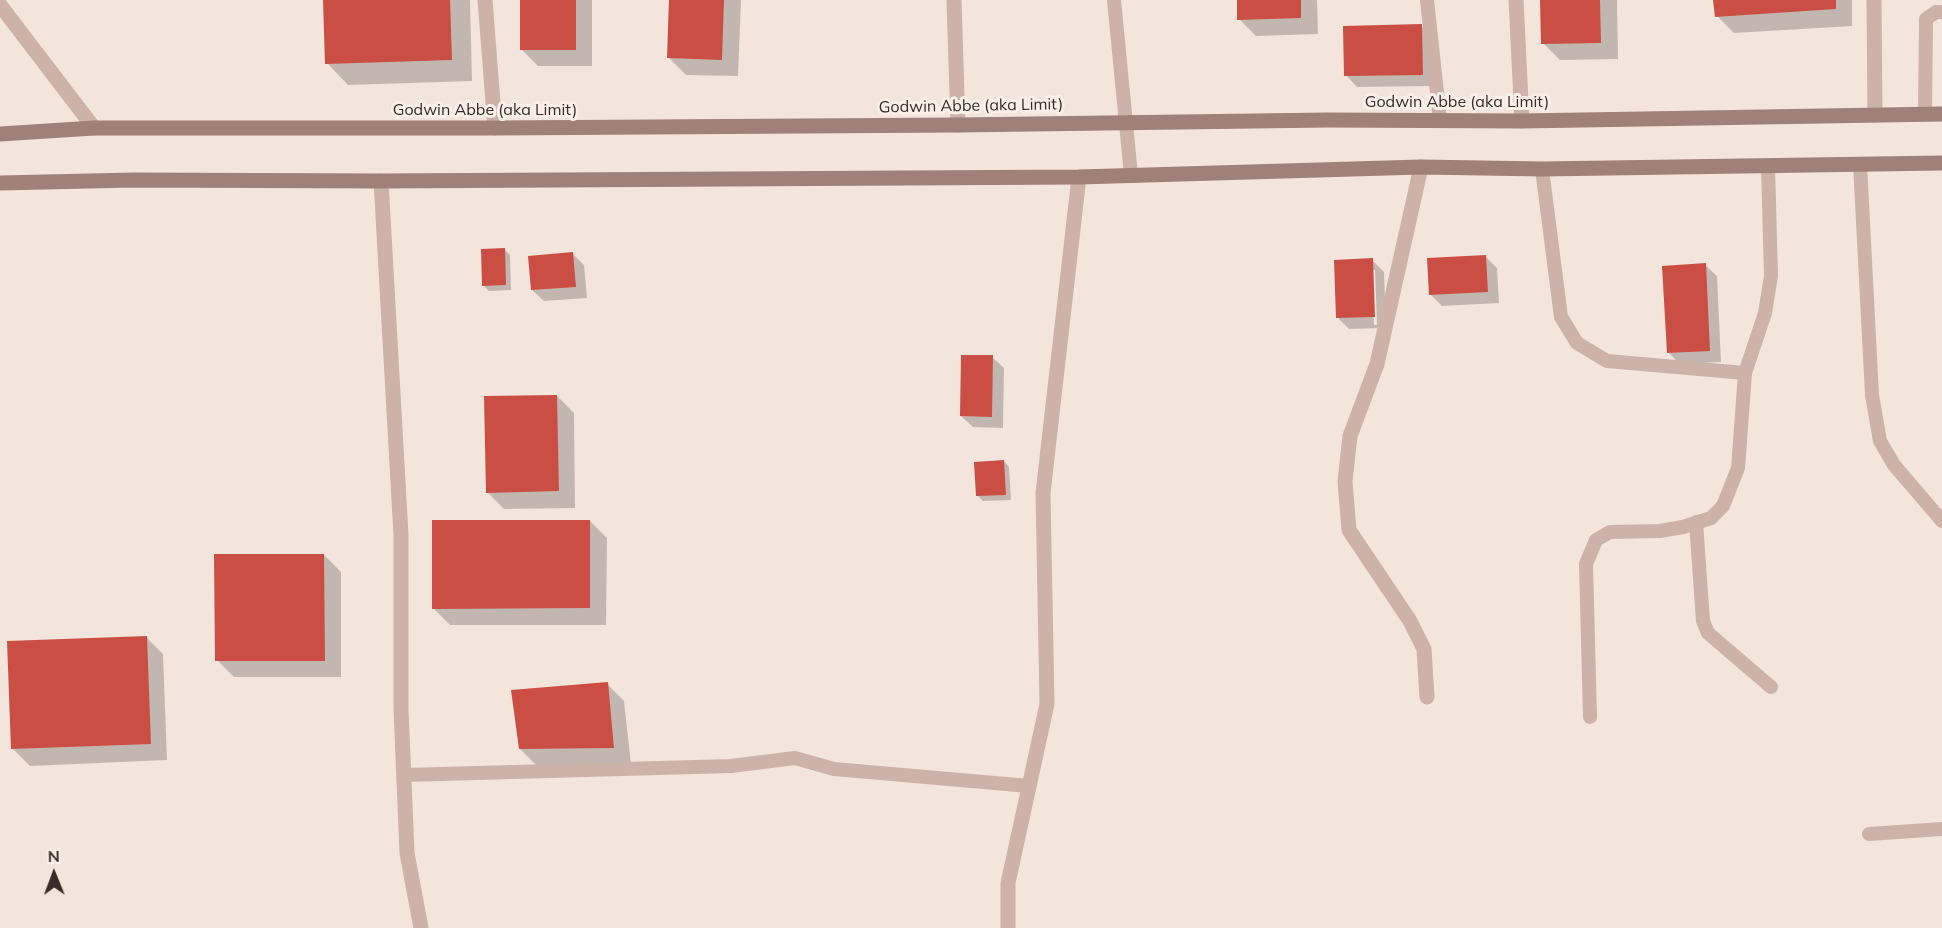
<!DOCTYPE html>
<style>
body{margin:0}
#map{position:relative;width:1942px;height:928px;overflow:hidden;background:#f3e5dc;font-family:Mulish,sans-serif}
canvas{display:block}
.north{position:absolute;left:24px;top:844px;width:60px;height:60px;-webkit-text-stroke:4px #faf0e9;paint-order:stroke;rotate:359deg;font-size:16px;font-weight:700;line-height:24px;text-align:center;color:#382b28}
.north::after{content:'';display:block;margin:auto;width:21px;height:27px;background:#382b28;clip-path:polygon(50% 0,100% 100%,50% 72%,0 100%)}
</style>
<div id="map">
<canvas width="1942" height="928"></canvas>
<div class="north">N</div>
</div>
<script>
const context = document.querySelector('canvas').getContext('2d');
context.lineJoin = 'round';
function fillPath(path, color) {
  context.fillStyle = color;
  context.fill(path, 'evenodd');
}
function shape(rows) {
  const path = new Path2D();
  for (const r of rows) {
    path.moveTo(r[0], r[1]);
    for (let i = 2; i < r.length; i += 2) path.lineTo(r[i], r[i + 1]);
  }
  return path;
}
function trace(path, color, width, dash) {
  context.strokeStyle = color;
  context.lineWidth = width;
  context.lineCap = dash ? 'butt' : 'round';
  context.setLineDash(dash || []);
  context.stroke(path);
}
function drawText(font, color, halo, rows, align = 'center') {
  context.font = font + ' Mulish,sans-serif';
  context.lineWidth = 6;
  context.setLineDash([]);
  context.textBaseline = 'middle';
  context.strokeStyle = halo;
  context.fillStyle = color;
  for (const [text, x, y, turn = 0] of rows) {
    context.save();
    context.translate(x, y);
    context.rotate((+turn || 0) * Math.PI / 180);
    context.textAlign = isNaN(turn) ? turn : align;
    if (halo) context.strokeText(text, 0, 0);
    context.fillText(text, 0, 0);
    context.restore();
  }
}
fillPath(shape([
 [325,0,470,0,472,81,348,85,327,63],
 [521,0,592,0,592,66,538,66,521,49],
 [671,0,741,0,738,76,686,75,669,58],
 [1238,0,1317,0,1318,34,1256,36,1239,19],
 [1542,0,1617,0,1618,59,1560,60,1543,43],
 [1715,0,1852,0,1852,26,1734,33,1717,16],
 [1421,26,1433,37,1434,86,1357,87,1346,75],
 [505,250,510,255,511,290,489,291,483,285],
 [573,254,584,265,587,298,544,301,532,290],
 [1485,256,1497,268,1499,303,1442,306,1430,294],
 [1372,260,1384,272,1386,328,1349,329,1338,318],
 [1372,270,1375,270,1377,325,1374,325],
 [1705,265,1717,276,1721,362,1680,364,1668,352],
 [992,357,1004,368,1003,428,973,427,961,416],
 [557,396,574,413,575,508,504,509,487,492],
 [1004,461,1009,467,1011,500,983,501,978,496],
 [590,521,607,538,606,625,450,625,433,608],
 [324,555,341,572,341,677,234,677,217,660],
 [146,637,163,654,167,760,30,766,13,749],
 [607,684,624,701,631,764,537,766,520,749]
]), '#0003');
fillPath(shape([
 [323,0,450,0,452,60,325,64],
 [520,0,576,0,576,50,520,50],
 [669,0,724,0,722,60,667,58],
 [1237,0,1301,0,1301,18,1237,20],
 [1540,0,1600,0,1601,43,1541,44],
 [1713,0,1836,0,1836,9,1715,17],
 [1422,24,1423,75,1344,76,1343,26],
 [505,248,506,285,482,286,481,249],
 [573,252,576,287,531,290,528,256],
 [1486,255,1488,292,1429,295,1427,258],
 [1373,258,1375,317,1336,318,1334,260],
 [1706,263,1710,351,1667,353,1662,266],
 [961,355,993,355,992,417,960,416],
 [557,395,559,491,486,493,484,396],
 [1004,460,1006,495,976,496,974,462],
 [432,520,590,520,590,608,432,609],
 [214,554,324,554,325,661,215,661],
 [147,636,151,744,11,749,7,641],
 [608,682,614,748,519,749,511,690]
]), '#ca4e44');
trace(shape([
 [1114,0,1131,175],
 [1427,0,1440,120],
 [1925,114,1926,19,1936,12,1942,12],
 [1860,164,1872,395,1880,441,1894,465,1942,521],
 [1542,169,1561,317,1577,343,1607,361,1745,373],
 [1696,522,1703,621,1708,633,1771,687],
 [1590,717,1586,564,1596,540,1610,532,1660,531,1683,527,1711,518,1723,506,1738,468,1745,373,1765,313,1771,276,1768,166],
 [404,775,731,766,795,758,834,769,1029,786],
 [1869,834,1942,829]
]), '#ccb2a8', 14);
trace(shape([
 [485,0,495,128],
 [954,0,958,125],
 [1516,0,1522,121],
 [1874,0,1875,115],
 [0,5,94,128],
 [1421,167,1377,364,1350,436,1345,481,1349,530,1410,621,1424,649,1427,697],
 [381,181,401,535,401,709,407,853,421,928],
 [1008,928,1008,883,1047,704,1043,493,1079,177]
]), '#ccb2a8', 15);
trace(shape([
 [0,134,94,128,495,128,958,125,1328,120,1522,121,1942,114],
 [0,183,134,180,381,181,1079,177,1421,167,1542,169,1942,163]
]), '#a08179', 15);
drawText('16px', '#382b28', '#faf0e9', [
 ["Godwin Abbe (aka Limit)",1457,102],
 ["Godwin Abbe (aka Limit)",971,106,-1],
 ["Godwin Abbe (aka Limit)",485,110]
]);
</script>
